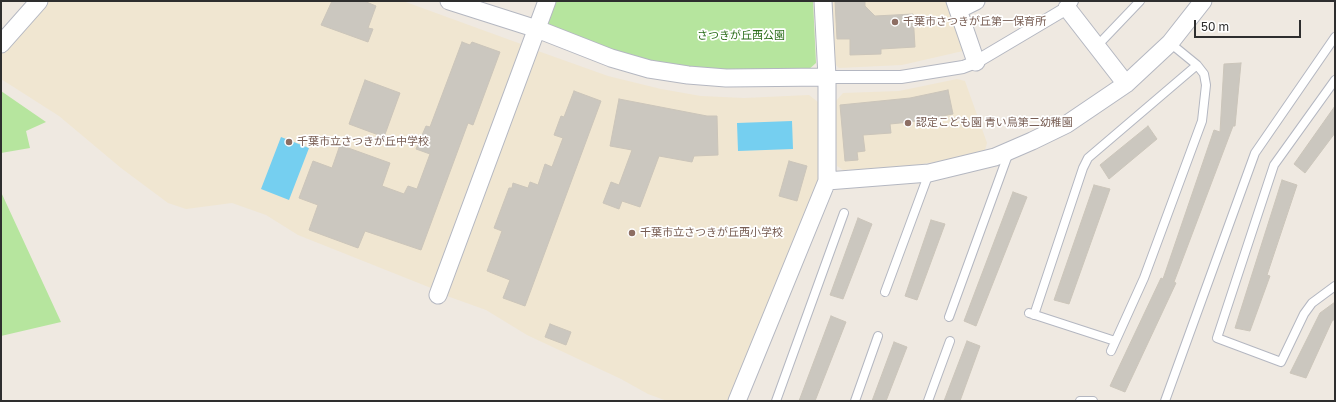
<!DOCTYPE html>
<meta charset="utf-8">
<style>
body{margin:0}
#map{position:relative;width:1336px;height:402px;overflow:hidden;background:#efe9e1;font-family:"Golos Text",sans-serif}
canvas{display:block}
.frame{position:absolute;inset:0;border:2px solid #2e2e2e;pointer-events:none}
.scale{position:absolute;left:1194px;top:20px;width:107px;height:18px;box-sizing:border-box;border:2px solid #2e2e2e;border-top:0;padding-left:5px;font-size:12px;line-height:14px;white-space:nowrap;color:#2e2e2e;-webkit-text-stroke:3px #fff;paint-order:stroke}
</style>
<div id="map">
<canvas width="1336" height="402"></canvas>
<div class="frame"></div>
<div class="scale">50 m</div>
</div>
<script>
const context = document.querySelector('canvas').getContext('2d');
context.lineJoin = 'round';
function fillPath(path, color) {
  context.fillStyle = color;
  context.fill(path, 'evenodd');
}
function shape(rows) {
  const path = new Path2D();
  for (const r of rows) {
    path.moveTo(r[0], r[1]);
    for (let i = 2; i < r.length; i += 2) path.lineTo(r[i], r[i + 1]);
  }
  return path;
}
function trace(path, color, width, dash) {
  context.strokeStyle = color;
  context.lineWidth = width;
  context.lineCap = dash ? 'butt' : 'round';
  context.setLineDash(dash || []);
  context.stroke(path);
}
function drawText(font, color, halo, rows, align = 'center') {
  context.font = font + ' "Golos Text","Noto Sans JP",sans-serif';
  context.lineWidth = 3.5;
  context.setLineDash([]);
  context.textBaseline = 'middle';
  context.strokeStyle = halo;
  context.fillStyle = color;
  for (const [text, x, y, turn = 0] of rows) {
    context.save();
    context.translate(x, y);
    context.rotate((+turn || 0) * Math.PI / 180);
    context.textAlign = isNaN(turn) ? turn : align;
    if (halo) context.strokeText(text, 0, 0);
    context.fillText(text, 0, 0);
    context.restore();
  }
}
fillPath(shape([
 [47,1,403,1,521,44,524,48,436,286,431,288,298,235,266,215,232,203,186,209,168,203,121,168,59,116,1,79,1,52],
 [830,1,951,1,963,51,902,65,839,68,833,62],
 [538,51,608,76,661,89,701,96,744,98,809,95,818,102,820,175,733,401,667,401,648,394,621,379,527,335,486,310,447,296,444,292,531,54],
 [957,79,965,81,987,143,985,150,947,160,904,167,843,170,837,166,835,102,843,93,899,91]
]), '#f0e6d1');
fillPath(shape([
 [552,1,813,1,816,63,807,71,741,72,697,68,658,62,617,52,547,27],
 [1,91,46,122,26,131,30,148,1,153],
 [1,192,61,322,1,336]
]), '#b6e59e');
fillPath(shape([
 [792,121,793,149,738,151,737,123],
 [281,137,309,148,289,200,261,189]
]), '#75cff0');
const building = shape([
 [332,1,364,1,376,6,368,28,373,29,368,42,321,25,332,1],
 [835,1,865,1,865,6,875,16,913,14,915,47,881,49,881,54,850,55,850,39,837,39,835,1],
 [462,42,470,45,472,42,500,52,473,125,468,123,421,250,365,231,358,248,309,230,318,205,299,198,313,161,332,168,340,145,390,163,382,186,404,194,408,186,417,189,430,154,416,149,426,126,430,127,462,42],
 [1241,63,1235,126,1233,126,1174,282,1176,283,1125,392,1110,386,1161,278,1163,279,1214,130,1220,132,1224,64,1241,63],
 [365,80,400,93,384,137,349,124,365,80],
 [948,90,953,114,910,122,890,124,891,133,863,135,865,151,857,152,858,160,845,161,840,105,910,98,948,90],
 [574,91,601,101,525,306,503,298,510,280,487,271,502,231,494,228,509,188,512,188,513,183,528,188,530,182,538,185,545,164,552,167,563,138,554,135,561,116,564,117,574,91],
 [619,99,707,116,717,116,718,155,694,156,692,162,659,156,640,207,622,201,619,209,603,203,611,182,619,185,632,150,610,146,619,99],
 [1335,106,1335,133,1305,173,1294,164,1335,106],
 [1148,126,1157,139,1109,179,1100,165,1148,126],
 [789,161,807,166,797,201,779,196,789,161],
 [1282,180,1297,185,1267,275,1270,276,1250,331,1235,328,1282,180],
 [1094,185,1110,189,1069,304,1054,300,1094,185],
 [1013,192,1027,197,976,326,964,321,1013,192],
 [858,218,872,224,843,299,830,295,858,218],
 [931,220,945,224,917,300,905,296,931,220],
 [1335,302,1335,319,1332,321,1306,378,1290,373,1320,313,1335,302],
 [831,316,846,322,815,401,799,401,831,316],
 [550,324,571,332,566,345,545,337,550,324],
 [967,341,980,346,960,401,944,401,967,341],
 [894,342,907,347,886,401,872,401,894,342]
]);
fillPath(building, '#cbc7bf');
trace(building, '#cbc5ba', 1);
const service = shape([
 [1097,46,1140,1],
 [1335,80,1274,165,1217,338,1281,362,1304,314,1312,303,1335,286],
 [885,292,929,173],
 [1029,313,1115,341],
 [1034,315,1083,168,1088,158,1197,65],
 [949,317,1009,152],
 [1111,351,1144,278,1202,121,1206,85,1204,74,1197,65,1170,43],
 [776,401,844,213],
 [855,401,878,336],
 [928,401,950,341],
 [1080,401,1093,401],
 [1165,401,1255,153,1335,37]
]);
const pedestrian = shape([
 [827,77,901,77,963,67,976,62,1067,8,1072,1]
]);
const minor = shape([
 [449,1,537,29,611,58,649,69,688,75,726,78,827,77],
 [955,1,976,62],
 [1067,8,1126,84],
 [958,10,976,1],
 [1,44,39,1],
 [827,181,929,173,995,157,1032,141,1067,124,1126,84,1170,43,1203,1],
 [438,295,547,1],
 [737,401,827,181,827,77,823,1]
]);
trace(service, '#b4b7c1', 10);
trace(pedestrian, '#b4b7c1', 14);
trace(minor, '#b4b7c1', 19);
trace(service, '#fff', 8);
trace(pedestrian, '#fff', 12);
trace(minor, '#fff', 17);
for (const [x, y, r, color] of [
 [895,22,4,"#8d6e63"],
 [908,123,4,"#8d6e63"],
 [289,142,4,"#8d6e63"],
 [632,233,4,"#8d6e63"]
]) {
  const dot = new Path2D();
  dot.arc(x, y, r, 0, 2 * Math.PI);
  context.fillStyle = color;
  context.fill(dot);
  trace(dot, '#fff', 1.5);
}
drawText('11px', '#785e54', '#fff', [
 ["千葉市さつきが丘第一保育所",903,22],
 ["認定こども園 青い鳥第二幼稚園",916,123],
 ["千葉市立さつきが丘中学校",297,142],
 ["千葉市立さつきが丘西小学校",640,233]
], 'left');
drawText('11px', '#2c6e1b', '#fff', [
 ["さつきが丘西公園",741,36]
]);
</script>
